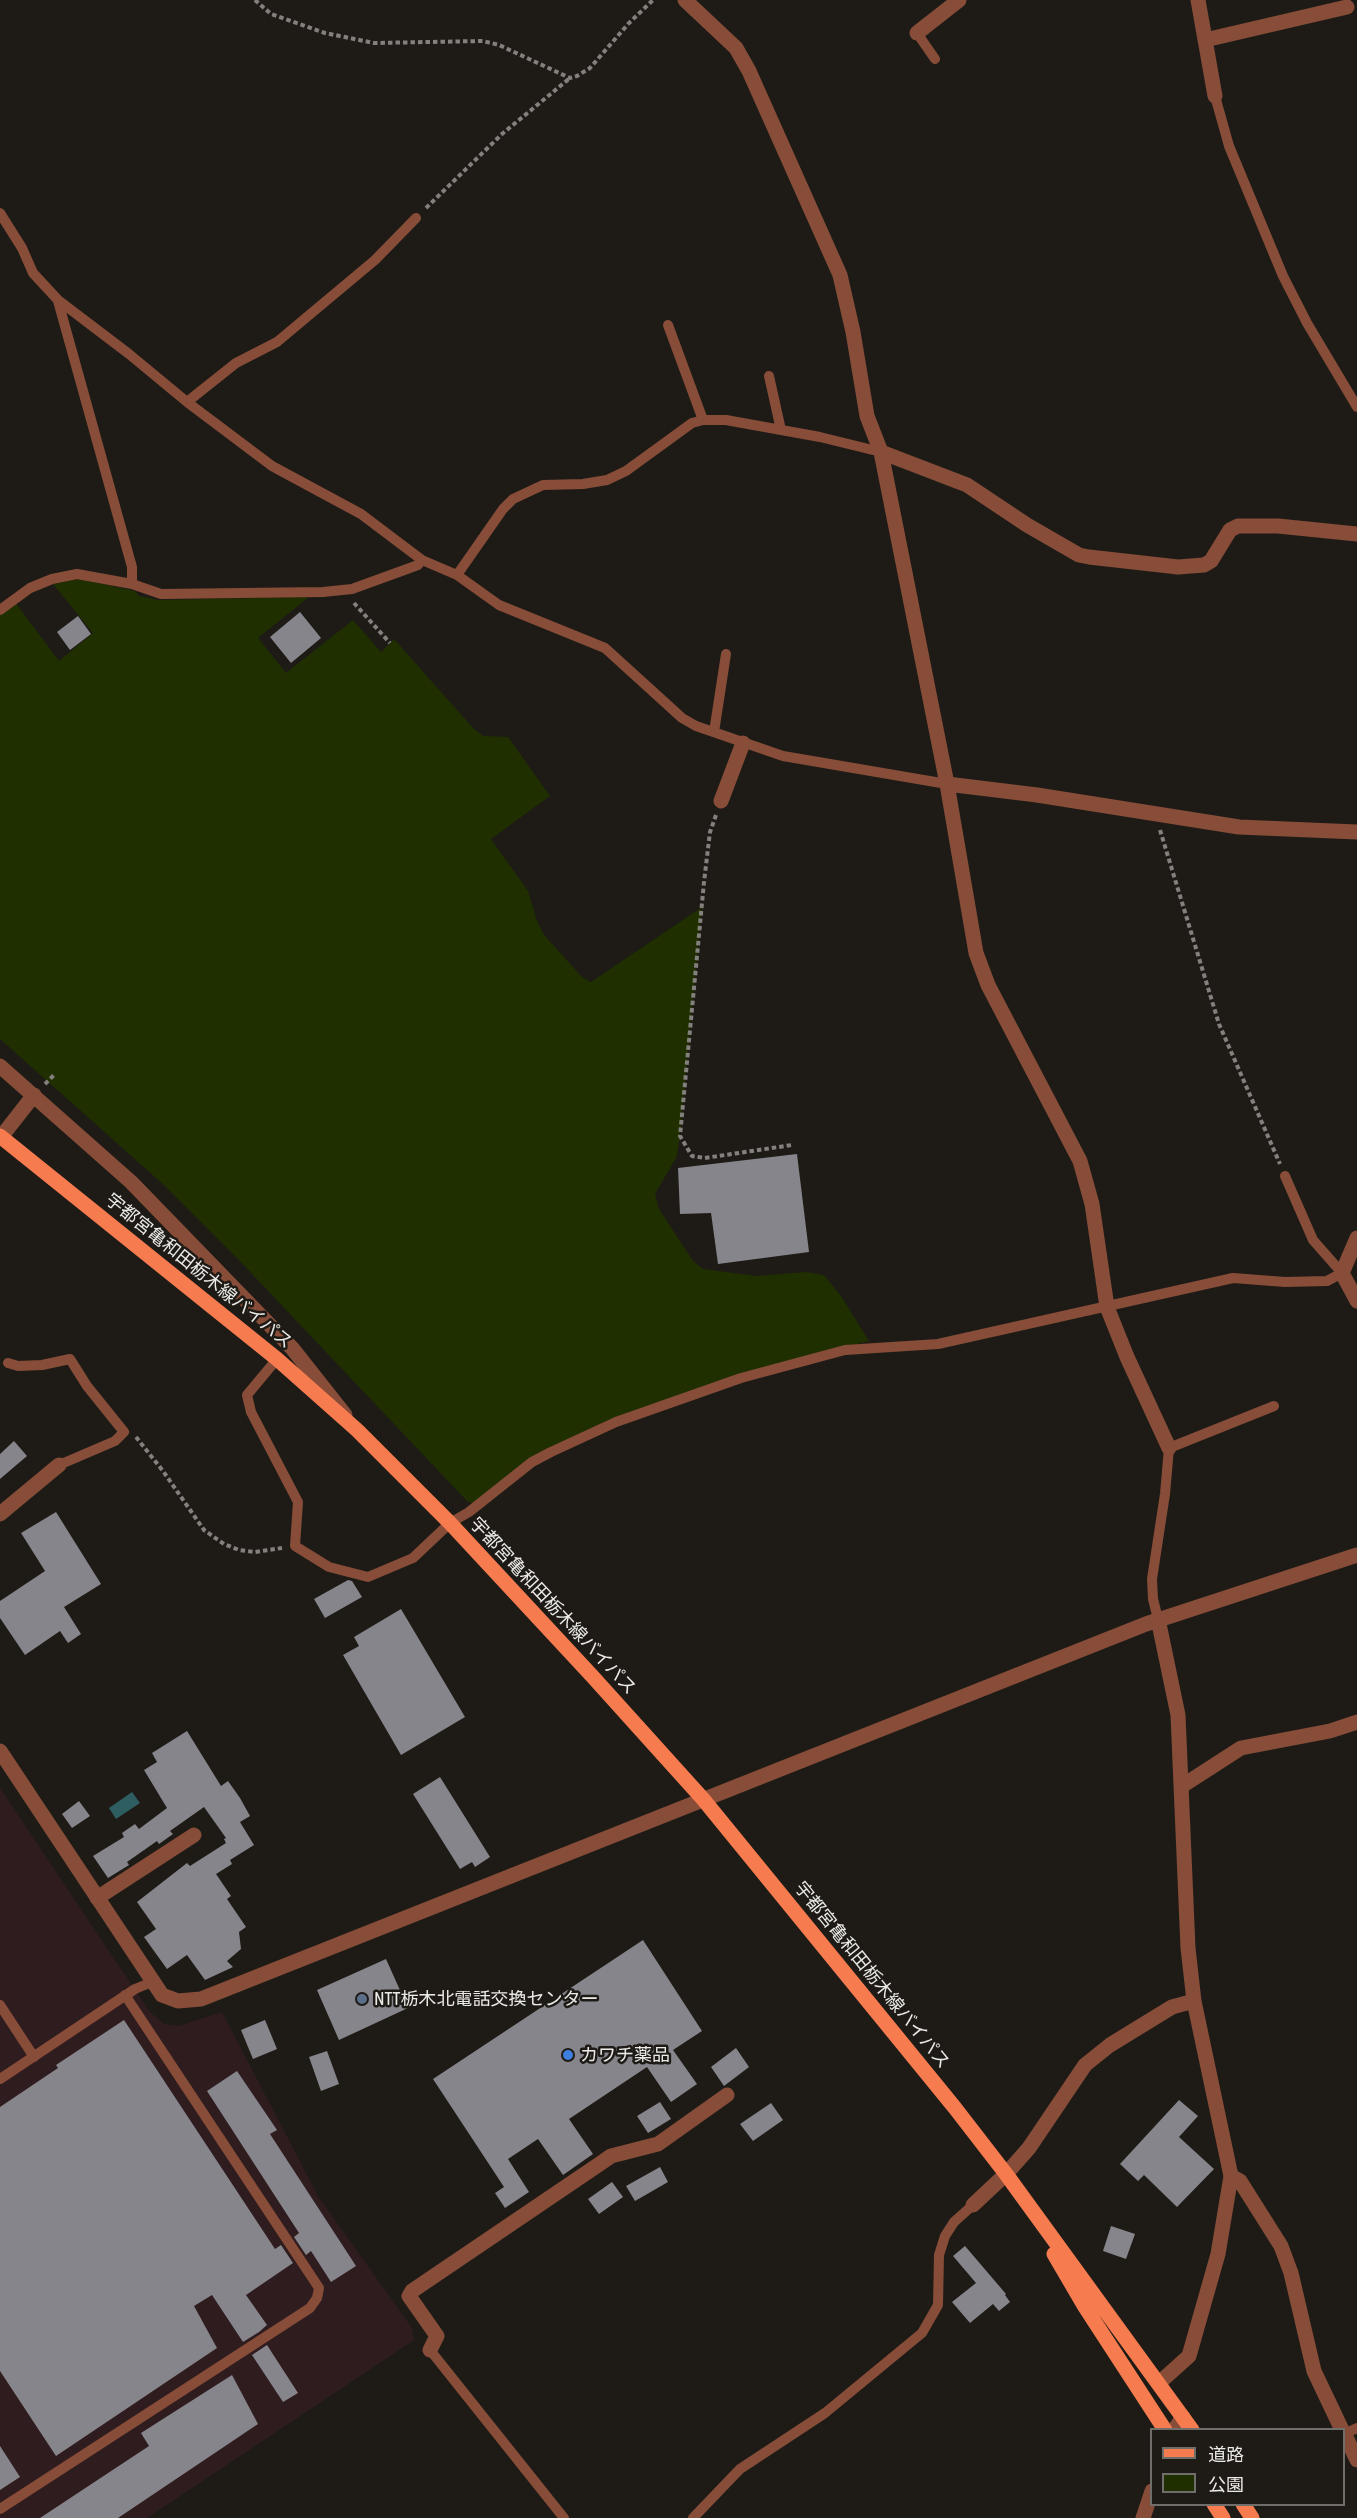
<!DOCTYPE html>
<meta charset="utf-8">
<style>
body{margin:0}
#map{position:relative;width:1357px;height:2518px;overflow:hidden;background:#1e1b17;font-family:"Asap Condensed","Noto Sans JP",sans-serif}
canvas{display:block}
.legend{position:absolute;left:1150px;top:2428px;width:195px;height:78px;box-sizing:border-box;background:#1e1b17;border:2px solid #706e6a;margin:0;padding:8px 10px;list-style:none;font-size:18px;color:#eceae7}
.legend li{display:flex;align-items:center;gap:12px;height:30px}
.legend b{width:30px;border:2px solid #706e6a}
</style>
<div id="map">
<canvas width="1357" height="2518"></canvas>
<ul class="legend">
<li><b style="height:8px;background:#f67b4f"></b>道路</li>
<li><b style="height:16px;background:#1f2f00"></b>公園</li>
</ul>
</div>
<script>
const context = document.querySelector('canvas').getContext('2d');
context.lineJoin = 'round';
function fillPath(path, color) {
  context.fillStyle = color;
  context.fill(path, 'evenodd');
}
function shape(rows) {
  const path = new Path2D();
  for (const r of rows) {
    path.moveTo(r[0], r[1]);
    for (let i = 2; i < r.length; i += 2) path.lineTo(r[i], r[i + 1]);
  }
  return path;
}
function trace(path, color, width, dash) {
  context.strokeStyle = color;
  context.lineWidth = width;
  context.lineCap = dash ? 'butt' : 'round';
  context.setLineDash(dash || []);
  context.stroke(path);
}
function drawText(font, color, halo, rows, align = 'center') {
  context.font = font + ' "Asap Condensed","Noto Sans JP",sans-serif';
  context.lineWidth = 5;
  context.setLineDash([]);
  context.textBaseline = 'middle';
  context.strokeStyle = halo;
  context.fillStyle = color;
  for (const [text, x, y, turn = 0] of rows) {
    context.save();
    context.translate(x, y);
    context.rotate((+turn || 0) * Math.PI / 180);
    context.textAlign = isNaN(turn) ? turn : align;
    if (halo) context.strokeText(text, 0, 0);
    context.fillText(text, 0, 0);
    context.restore();
  }
}
fillPath(shape([
 [0,1788,149,2011,164,2024,179,2026,222,2012,318,2196,412,2328,414,2340,147,2518,0,2518]
]), '#2f1c1f');
fillPath(shape([
 [79,579,135,591,139,596,159,600,309,597,258,638,286,673,353,620,381,652,394,639,473,728,483,736,508,737,550,796,491,839,528,891,537,921,544,935,583,978,591,982,702,907,680,1136,677,1156,655,1194,659,1209,693,1261,703,1269,757,1276,806,1272,824,1275,841,1296,869,1341,776,1364,577,1435,474,1504,467,1501,235,1256,165,1186,0,1039,0,615,15,602,59,661,93,633,53,584]
]), '#1f2f00');
fillPath(shape([
 [132,1792,140,1803,116,1819,109,1808]
]), '#2e5e62');
fillPath(shape([
 [300,612,321,638,291,663,270,637],
 [78,616,91,634,70,650,57,632],
 [797,1154,809,1252,718,1264,711,1213,680,1214,678,1168],
 [14,1441,27,1456,0,1479,0,1454],
 [56,1512,101,1584,64,1607,81,1634,68,1643,60,1631,25,1655,0,1618,0,1601,45,1571,21,1533],
 [348,1580,352,1581,362,1597,325,1618,314,1599],
 [401,1609,465,1717,401,1755,343,1655,359,1646,354,1637],
 [187,1731,221,1786,228,1781,240,1798,250,1816,240,1822,254,1845,230,1860,232,1864,216,1874,231,1896,227,1899,246,1927,239,1932,241,1949,227,1961,233,1967,205,1980,187,1955,167,1969,144,1937,156,1929,137,1902,187,1863,190,1866,226,1843,224,1839,226,1838,204,1807,170,1831,173,1834,159,1844,157,1841,127,1862,129,1865,108,1878,93,1856,124,1837,122,1833,135,1824,139,1829,167,1808,144,1770,157,1762,152,1753],
 [440,1777,490,1857,475,1867,472,1862,460,1869,413,1794],
 [79,1801,90,1816,72,1828,62,1814],
 [643,1940,702,2031,673,2050,697,2084,671,2102,647,2067,569,2119,593,2154,563,2175,538,2139,508,2159,529,2192,505,2208,495,2193,504,2187,433,2079],
 [386,1959,408,2008,339,2040,317,1990],
 [124,2020,275,2249,281,2245,293,2263,246,2295,267,2325,259,2332,243,2342,212,2295,194,2306,217,2348,56,2456,0,2371,0,2107,58,2068,56,2065],
 [265,2020,277,2049,253,2059,241,2030],
 [736,2048,749,2067,724,2086,711,2067],
 [327,2051,339,2084,321,2091,309,2057],
 [237,2071,277,2130,270,2134,356,2266,331,2282,311,2251,306,2255,294,2237,299,2233,207,2091],
 [1179,2100,1198,2116,1179,2137,1214,2169,1177,2207,1144,2175,1138,2181,1120,2164],
 [660,2102,671,2119,648,2133,637,2116],
 [771,2103,783,2120,753,2141,740,2124],
 [660,2167,668,2182,635,2201,626,2186],
 [612,2182,623,2197,599,2214,588,2199],
 [1111,2226,1135,2234,1126,2259,1103,2251],
 [965,2246,1006,2294,1005,2295,1010,2302,999,2311,993,2304,970,2323,952,2302,976,2283,953,2256],
 [267,2345,298,2393,283,2402,252,2355],
 [232,2375,258,2424,118,2518,40,2518,149,2446,141,2433],
 [0,2446,20,2477,0,2490]
]), '#86858b');
trace(shape([
 [255,0,271,14,325,33,374,43,483,41,499,45,570,78,577,76,590,68,629,23,653,0],
 [426,208,502,134,570,78],
 [354,603,390,643],
 [716,815,710,832,704,882,680,1136,692,1156,705,1158,792,1145],
 [1160,830,1219,1024,1280,1164],
 [45,1084,55,1074],
 [136,1437,163,1471,204,1530,224,1544,239,1550,255,1552,282,1548]
]), '#83807d', 4, [4.5, 3]);
trace(shape([
 [917,33,935,59],
 [1215,96,1229,146,1283,276,1307,323,1357,407],
 [0,213,22,248,33,273,58,300,129,354,187,402,272,466,361,514,422,560,457,575,499,605,605,648,682,718,696,726,783,756,947,784],
 [58,301,132,567,132,584],
 [668,325,703,420],
 [769,376,781,430],
 [187,402,236,363,277,342,375,260,416,218],
 [457,575,503,509,513,499,543,485,583,484,607,480,626,471,692,423,703,420,726,420,820,437,881,452],
 [0,610,30,588,52,579,77,574,132,584,161,594,323,592,352,589,418,565,422,560],
 [714,732,726,654],
 [277,1359,247,1395,251,1412,298,1502,295,1546,329,1567,368,1577,413,1558,450,1523,469,1512,532,1462,551,1452,616,1422,741,1378,845,1350,938,1344,1233,1278,1285,1282,1327,1281,1342,1273,1313,1240,1285,1176],
 [8,1363,18,1366,42,1365,70,1359,87,1386,124,1432,115,1441,59,1465],
 [1158,1619,1153,1599,1152,1579,1165,1494,1169,1448,1274,1406],
 [0,2005,34,2057],
 [0,2079,135,1989,152,1982],
 [430,2350,564,2518],
 [1344,2434,1357,2428],
 [0,2509,310,2308,317,2298,319,2288,125,1995],
 [693,2518,740,2469,825,2413,922,2333,938,2305,939,2255,945,2236,954,2222,973,2205]
]), '#874d38', 10);
trace(shape([
 [685,0,736,48,749,71,840,275,853,332,867,416,881,452,947,784,976,953,988,985,1080,1161,1092,1204,1107,1307,1127,1357,1169,1448],
 [1198,0,1215,96],
 [917,33,959,0],
 [1205,40,1347,7],
 [881,452,967,485,1027,525,1079,555,1089,557,1178,567,1204,565,1211,561,1230,530,1238,526,1278,526,1357,534],
 [947,784,1037,795,1239,827,1357,832],
 [721,801,743,743],
 [0,1066,131,1182,292,1348,345,1415],
 [1,1137,34,1095],
 [1357,1238,1342,1273,1357,1301],
 [0,1514,59,1465],
 [1158,1619,1178,1715,1188,1948,1194,2001,1231,2176,1218,2254,1189,2356,1159,2383],
 [1182,1786,1241,1748,1330,1731,1357,1722],
 [97,1898,194,1835],
 [1231,2176,1240,2181,1281,2246,1291,2273,1314,2371,1342,2430],
 [973,2205,1006,2174,1029,2148,1085,2065,1110,2045,1172,2007,1194,2001],
 [430,2350,437,2336,409,2296,412,2291,601,2163,611,2156,658,2144,727,2095],
 [1174,2430,1183,2417],
 [1344,2433,1357,2460],
 [1143,2518,1152,2491]
]), '#874d38', 15);
trace(shape([
 [0,1751,162,1995,178,2001,201,1999,1146,1624,1357,1555]
]), '#874d38', 15);
trace(shape([
 [0,1136,277,1359,357,1430,450,1523,593,1677,703,1799,955,2108,1006,2174,1192,2430],
 [1054,2254,1085,2307,1165,2430],
 [1214,2504,1223,2518],
 [1243,2504,1252,2518]
]), '#f67b4f', 15);
for (const [x, y, r, color] of [
 [362,1999,6,"#5c6f8a"],
 [568,2055,6,"#3f7fe0"]
]) {
  const dot = new Path2D();
  dot.arc(x, y, r, 0, 2 * Math.PI);
  context.fillStyle = color;
  context.fill(dot);
  trace(dot, '#1e1b17', 2);
}
drawText('18px', '#eceae7', '#1e1b17', [
 ["宇都宮亀和田栃木線バイパス",199,1271,39],
 ["宇都宮亀和田栃木線バイパス",553,1606,47],
 ["宇都宮亀和田栃木線バイパス",872,1975,51]
]);
drawText('18px', '#eceae7', '#1e1b17', [
 ["NTT栃木北電話交換センター",374,1999],
 ["カワチ薬品",580,2055]
], 'left');
</script>
